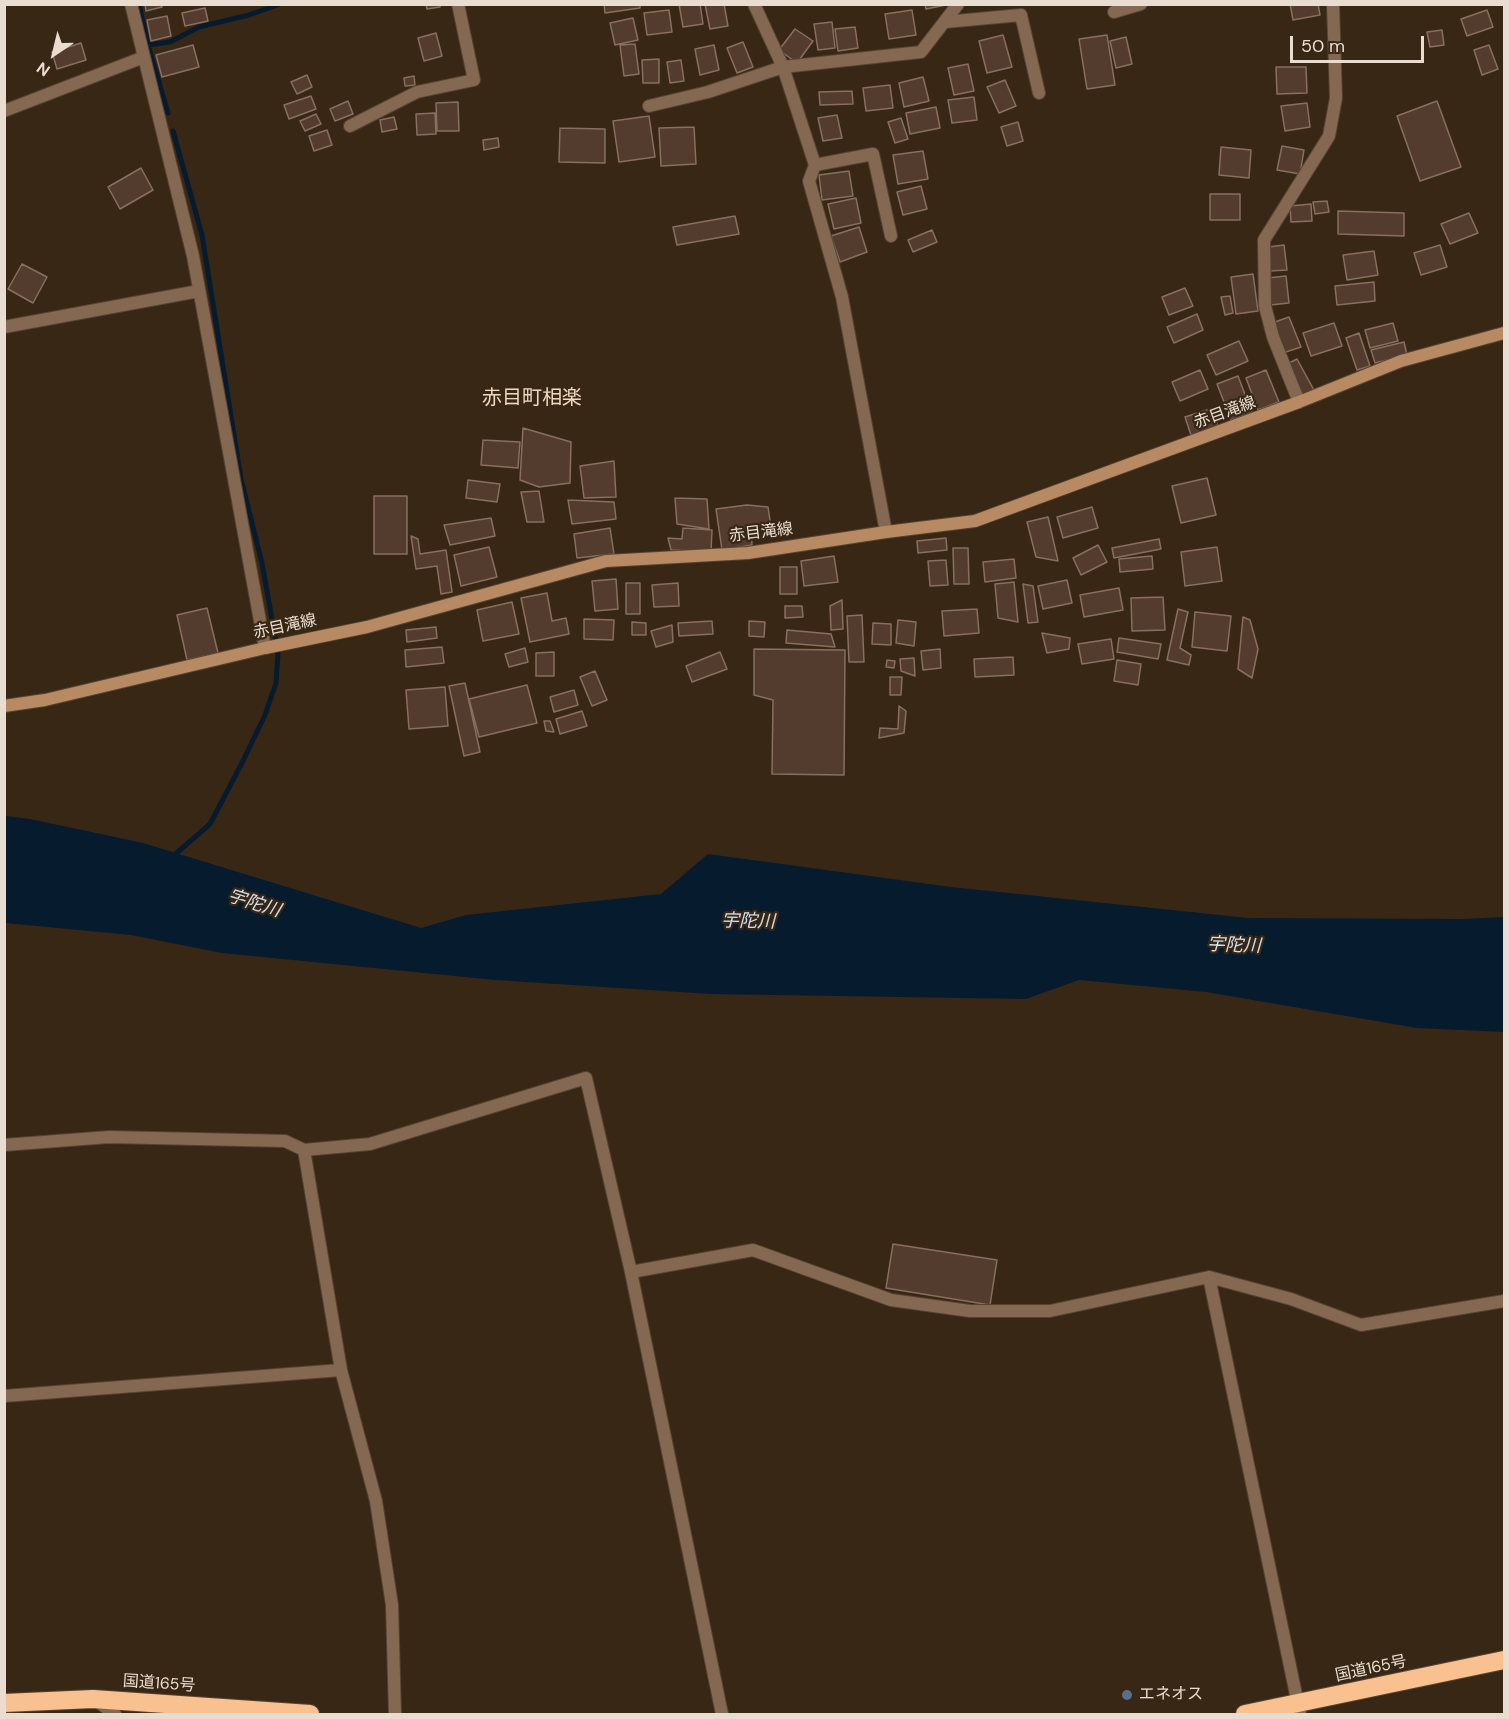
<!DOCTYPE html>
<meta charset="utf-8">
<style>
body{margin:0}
#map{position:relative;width:1509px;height:1719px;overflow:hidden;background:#392715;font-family:"DM Sans",sans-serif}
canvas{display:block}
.frame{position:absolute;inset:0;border:6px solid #e9ddd1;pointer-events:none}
.north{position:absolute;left:24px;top:24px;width:60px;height:60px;-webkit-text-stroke:4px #392715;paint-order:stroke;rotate:215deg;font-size:16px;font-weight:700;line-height:24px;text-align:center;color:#e9ddd1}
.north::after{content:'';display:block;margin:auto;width:21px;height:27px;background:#e9ddd1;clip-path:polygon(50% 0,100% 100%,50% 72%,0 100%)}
.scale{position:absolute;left:1290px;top:36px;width:134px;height:27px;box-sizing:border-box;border:3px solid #e9ddd1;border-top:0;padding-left:8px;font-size:18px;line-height:21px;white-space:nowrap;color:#e9ddd1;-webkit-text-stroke:4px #392715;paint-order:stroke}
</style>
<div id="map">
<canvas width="1509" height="1719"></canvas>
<div class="frame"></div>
<div class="north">N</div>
<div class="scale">50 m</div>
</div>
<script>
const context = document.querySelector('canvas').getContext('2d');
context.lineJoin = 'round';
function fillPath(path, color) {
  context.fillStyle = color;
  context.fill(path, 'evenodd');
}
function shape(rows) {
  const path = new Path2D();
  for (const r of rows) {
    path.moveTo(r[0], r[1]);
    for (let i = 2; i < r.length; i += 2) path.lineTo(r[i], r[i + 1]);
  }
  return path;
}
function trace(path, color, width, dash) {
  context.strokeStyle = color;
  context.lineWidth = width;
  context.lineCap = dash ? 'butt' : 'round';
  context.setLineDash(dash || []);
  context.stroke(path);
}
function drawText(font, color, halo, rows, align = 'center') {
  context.font = font + ' "DM Sans","Noto Sans JP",sans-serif';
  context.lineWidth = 4.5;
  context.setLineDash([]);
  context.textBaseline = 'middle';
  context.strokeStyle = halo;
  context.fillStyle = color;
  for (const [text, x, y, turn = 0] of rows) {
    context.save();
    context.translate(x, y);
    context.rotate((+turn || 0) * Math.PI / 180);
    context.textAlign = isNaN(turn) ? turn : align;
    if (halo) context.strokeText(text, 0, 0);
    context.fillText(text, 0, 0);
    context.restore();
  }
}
fillPath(shape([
 [5,816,30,819,143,843,421,928,466,915,661,894,708,854,951,887,1248,918,1462,919,1504,917,1504,1032,1417,1028,1206,992,1079,980,1026,999,711,994,495,980,222,953,131,935,5,923]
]), '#061b2d');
trace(shape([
 [139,4,148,45],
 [168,113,148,45,170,42,199,27,249,15,280,4],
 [172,857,210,824,243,761,265,715,276,683,278,653,262,563,241,479,202,235,173,131]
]), '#061b2d', 5);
const building = shape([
 [145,4,161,4,162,7,146,11,145,4],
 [426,4,440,4,440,7,427,9,426,4],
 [604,4,640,4,640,8,605,13,604,4],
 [679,4,700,4,703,24,683,27,679,4],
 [705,4,724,4,728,26,710,29,705,4],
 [925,4,945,4,946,5,926,9,925,4],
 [1290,4,1318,4,1320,15,1293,20,1290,4],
 [205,8,208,21,185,26,182,13,205,8],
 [669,10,672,32,647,35,644,13,669,10],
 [912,10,916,35,889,39,885,14,912,10],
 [1487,10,1493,27,1467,36,1461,19,1487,10],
 [167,16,171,36,151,41,147,20,167,16],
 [633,18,638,40,615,45,610,23,633,18],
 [832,22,835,48,818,50,814,24,832,22],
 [855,27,858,48,838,51,835,29,855,27],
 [795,29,813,41,797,63,779,50,795,29],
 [1442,30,1444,45,1430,47,1427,32,1442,30],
 [436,33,442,56,424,61,418,38,436,33],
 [1003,35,1012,67,987,73,979,41,1003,35],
 [1107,35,1115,85,1087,89,1079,39,1107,35],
 [1126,37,1132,64,1116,68,1110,41,1126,37],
 [743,42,753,67,737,73,727,48,743,42],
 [81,43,86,60,57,69,52,52,81,43],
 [635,44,639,74,624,76,620,45,635,44],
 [193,45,199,67,162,77,156,55,193,45],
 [714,45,719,70,700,75,695,49,714,45],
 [1489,45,1498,69,1482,75,1474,50,1489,45],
 [659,59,659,83,643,83,642,60,659,59],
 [681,60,684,81,670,83,667,62,681,60],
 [968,64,974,91,954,95,948,68,968,64],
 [1276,67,1306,67,1307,93,1277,94,1276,67],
 [307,75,312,87,297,94,291,82,307,75],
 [414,76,415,85,405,86,404,78,414,76],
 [923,77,929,101,904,107,899,83,923,77],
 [1005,80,1016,106,999,113,987,87,1005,80],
 [890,85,893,108,866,111,863,88,890,85],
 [852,91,853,104,820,105,819,92,852,91],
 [311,96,316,109,289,119,284,105,311,96],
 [974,97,977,120,952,123,948,100,974,97],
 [348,101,353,114,335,121,330,109,348,101],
 [1437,101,1461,167,1420,181,1397,116,1437,101],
 [458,102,459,131,437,131,436,103,458,102],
 [1307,103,1310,127,1285,131,1281,106,1307,103],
 [936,107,940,128,910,134,906,113,936,107],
 [435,113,436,134,417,135,416,114,435,113],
 [316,114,321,124,305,131,300,121,316,114],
 [837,115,842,138,823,141,818,118,837,115],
 [649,116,655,157,619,162,613,121,649,116],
 [394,117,397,129,382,132,380,120,394,117],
 [901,118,908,139,895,143,888,122,901,118],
 [1018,122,1023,141,1007,146,1001,127,1018,122],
 [694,127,696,164,661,166,659,128,694,127],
 [560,128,605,129,605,163,559,162,560,128],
 [327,130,332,145,314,151,309,136,327,130],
 [498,138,499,147,484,150,483,140,498,138],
 [1282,146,1304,150,1300,174,1277,170,1282,146],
 [1221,147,1251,150,1249,178,1219,175,1221,147],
 [923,151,928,179,898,184,893,155,923,151],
 [141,168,153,190,120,209,108,187,141,168],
 [849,171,853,196,822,200,819,175,849,171],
 [921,186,927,209,903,215,897,192,921,186],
 [1210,194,1240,194,1240,220,1210,220,1210,194],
 [856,198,861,223,834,229,828,204,856,198],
 [1327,201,1329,212,1315,214,1313,202,1327,201],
 [1311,204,1312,221,1291,222,1290,206,1311,204],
 [1338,211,1404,213,1404,236,1338,234,1338,211],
 [1469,213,1478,233,1450,244,1441,224,1469,213],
 [735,216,739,234,677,245,673,227,735,216],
 [859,227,867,252,840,262,831,236,859,227],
 [932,230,937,242,913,252,908,240,932,230],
 [1284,245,1287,270,1270,271,1268,247,1284,245],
 [1440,245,1447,267,1421,275,1414,253,1440,245],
 [1374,251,1378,275,1347,280,1343,255,1374,251],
 [22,264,47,277,33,303,8,289,22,264],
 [1253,274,1258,311,1236,314,1231,277,1253,274],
 [1286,276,1289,303,1270,305,1268,278,1286,276],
 [1374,282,1375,301,1337,305,1335,286,1374,282],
 [1185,288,1193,306,1169,315,1162,297,1185,288],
 [1230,296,1233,313,1225,315,1221,297,1230,296],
 [1197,314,1203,330,1174,343,1167,327,1197,314],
 [1289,317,1301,347,1283,353,1272,323,1289,317],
 [1334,323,1342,346,1311,356,1303,333,1334,323],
 [1393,323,1398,341,1370,348,1365,330,1393,323],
 [1359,333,1370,366,1357,370,1346,338,1359,333],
 [1239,341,1248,361,1216,375,1207,355,1239,341],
 [1404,342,1407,355,1375,363,1371,350,1404,342],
 [1297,359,1315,392,1305,398,1287,364,1297,359],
 [1200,370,1208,389,1180,401,1172,382,1200,370],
 [1266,370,1279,402,1258,410,1246,378,1266,370],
 [1238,376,1252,413,1231,420,1217,384,1238,376],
 [1213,408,1218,427,1191,435,1185,417,1213,408],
 [523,428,571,442,570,483,539,487,520,480,523,428],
 [483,440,520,442,518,468,481,465,483,440],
 [614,461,616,497,584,498,580,466,614,461],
 [1207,478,1216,515,1181,523,1172,486,1207,478],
 [468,480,500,484,497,502,466,498,468,480],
 [539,491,544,522,527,522,521,492,539,491],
 [374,496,407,496,407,554,374,554,374,496],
 [675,498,707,499,709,529,677,524,675,498],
 [568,500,614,502,616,519,572,524,568,500],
 [747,505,768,507,771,527,751,530,752,545,722,550,716,509,747,505],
 [1092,507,1098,528,1063,538,1057,517,1092,507],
 [1048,517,1058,561,1036,557,1027,522,1048,517],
 [491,518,495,536,450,545,444,525,491,518],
 [610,528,614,554,577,558,574,534,610,528],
 [683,528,712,530,711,552,671,550,668,538,682,539,683,528],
 [411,536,418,539,420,554,446,550,452,592,441,594,437,566,416,569,411,536],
 [946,538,947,550,918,553,917,541,946,538],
 [1159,539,1161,549,1114,558,1112,548,1159,539],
 [1098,545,1107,562,1081,575,1073,558,1098,545],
 [489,547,497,577,461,586,454,555,489,547],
 [1217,547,1222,581,1185,586,1181,552,1217,547],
 [953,548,968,548,969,584,954,584,953,548],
 [834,556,838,582,804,586,801,561,834,556],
 [1152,556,1153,569,1120,572,1119,559,1152,556],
 [1014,559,1016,578,985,582,983,562,1014,559],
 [946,560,948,585,930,586,928,561,946,560],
 [780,567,797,567,797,594,780,594,780,567],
 [616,579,618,609,595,611,592,581,616,579],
 [1067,580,1072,603,1043,609,1038,586,1067,580],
 [1014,582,1018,622,998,618,995,584,1014,582],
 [626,583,640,583,640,614,626,614,626,583],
 [678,583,679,606,654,607,652,585,678,583],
 [1023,584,1033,586,1038,622,1028,623,1023,584],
 [1119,588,1123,610,1084,617,1080,595,1119,588],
 [547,593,552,621,566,618,569,634,530,642,521,598,547,593],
 [1163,597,1165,630,1132,631,1131,598,1163,597],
 [842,600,843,629,831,630,830,606,842,600],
 [512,602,519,634,483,641,477,610,512,602],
 [785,606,802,606,803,617,785,618,785,606],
 [207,608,218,653,187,660,177,615,207,608],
 [977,609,979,633,944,636,942,611,977,609],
 [1178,609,1188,612,1180,648,1191,655,1189,665,1167,660,1178,609],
 [1195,612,1231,616,1227,651,1192,647,1195,612],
 [862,615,864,662,849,662,847,616,862,615],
 [1243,617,1250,620,1258,649,1252,678,1238,669,1243,617],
 [584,619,614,620,613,640,584,639,584,619],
 [898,620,916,622,914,646,896,643,898,620],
 [712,621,713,634,679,636,678,623,712,621],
 [749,621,765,622,764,637,749,636,749,621],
 [632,622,646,623,646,635,632,635,632,622],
 [873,623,891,624,891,645,872,644,873,623],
 [672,625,673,642,656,647,651,631,672,625],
 [436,627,437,638,407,642,406,630,436,627],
 [787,630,831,634,835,647,786,643,787,630],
 [1042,633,1070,638,1069,649,1047,653,1042,633],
 [1119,638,1161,644,1158,659,1117,652,1119,638],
 [1111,639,1114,659,1082,664,1078,644,1111,639],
 [442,647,444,663,406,667,405,650,442,647],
 [525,648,528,662,509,667,505,654,525,648],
 [754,649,845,650,844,775,772,774,773,700,754,695,754,649],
 [940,649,941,668,923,670,921,651,940,649],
 [554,652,554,676,536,676,536,653,554,652],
 [720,652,727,669,692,682,686,666,720,652],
 [1013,657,1014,675,975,677,974,659,1013,657],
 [914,658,915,676,901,671,900,659,914,658],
 [887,660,895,661,894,668,886,667,887,660],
 [1117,660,1141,664,1138,685,1114,681,1117,660],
 [595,671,607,700,592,706,580,677,595,671],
 [890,677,902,677,901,695,890,695,890,677],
 [465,683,480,752,464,756,449,686,465,683],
 [527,685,537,723,479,737,469,699,527,685],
 [445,687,448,726,409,729,406,690,445,687],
 [574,690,578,705,554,712,550,697,574,690],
 [899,706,906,711,904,733,879,738,880,728,898,729,899,706],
 [582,711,587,726,560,734,556,719,582,711],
 [544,721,550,721,554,732,546,731,544,721],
 [893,1244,997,1260,990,1305,886,1288,893,1244]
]);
fillPath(building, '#533c2d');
trace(building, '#886f5f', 1.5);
const street = shape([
 [131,4,193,256,265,648],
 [754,4,783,67,815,165,809,181,842,297,886,532],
 [1114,12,1141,4],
 [945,22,1021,15,1039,93],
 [649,106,708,92,783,67,921,52,958,4],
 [4,111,144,57],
 [350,126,417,92,474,80,458,4],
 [815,165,873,154,891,236],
 [4,327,199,291],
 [1299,402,1273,337,1265,306,1264,240,1329,136,1336,98,1333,4],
 [4,1145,109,1137,285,1141,304,1150,370,1144,586,1078,631,1272,722,1714],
 [304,1150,341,1370,376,1501,392,1605,395,1714],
 [631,1272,753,1250,891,1300,970,1311,1050,1311,1209,1277,1291,1299,1361,1325,1504,1301],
 [1209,1277,1300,1714],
 [4,1396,341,1370],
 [94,1699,115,1714]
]);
const secondary = shape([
 [4,706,45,700,265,648,367,627,606,561,748,553,886,532,975,521,1299,402,1401,361,1504,333]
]);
const highway = shape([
 [4,1703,93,1699,310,1714],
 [1245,1714,1504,1660]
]);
trace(street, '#543', 14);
trace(secondary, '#543', 14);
trace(highway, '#543', 20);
trace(street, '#856851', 12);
trace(secondary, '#b88a64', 12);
trace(highway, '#f9c090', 18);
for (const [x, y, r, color] of [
 [1127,1695,6,"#5c6f8a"]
]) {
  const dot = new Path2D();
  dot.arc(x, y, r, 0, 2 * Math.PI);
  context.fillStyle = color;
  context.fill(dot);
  trace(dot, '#392715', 2);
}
drawText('16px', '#e9ddd1', '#392715', [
 ["赤目滝線",1225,413,-20],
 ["赤目滝線",761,533,-7],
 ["赤目滝線",285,627,-12],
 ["国道165号",1371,1669,-12],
 ["国道165号",159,1684,4]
]);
drawText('16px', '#e9ddd1', '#392715', [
 ["エネオス",1139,1695]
], 'left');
drawText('italic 18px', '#cfe0f0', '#392715', [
 ["宇陀川",254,904,17],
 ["宇陀川",748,922,1],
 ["宇陀川",1234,946,2]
]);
drawText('20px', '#efd7c0', '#392715', [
 ["赤目町相楽",532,399]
]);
</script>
